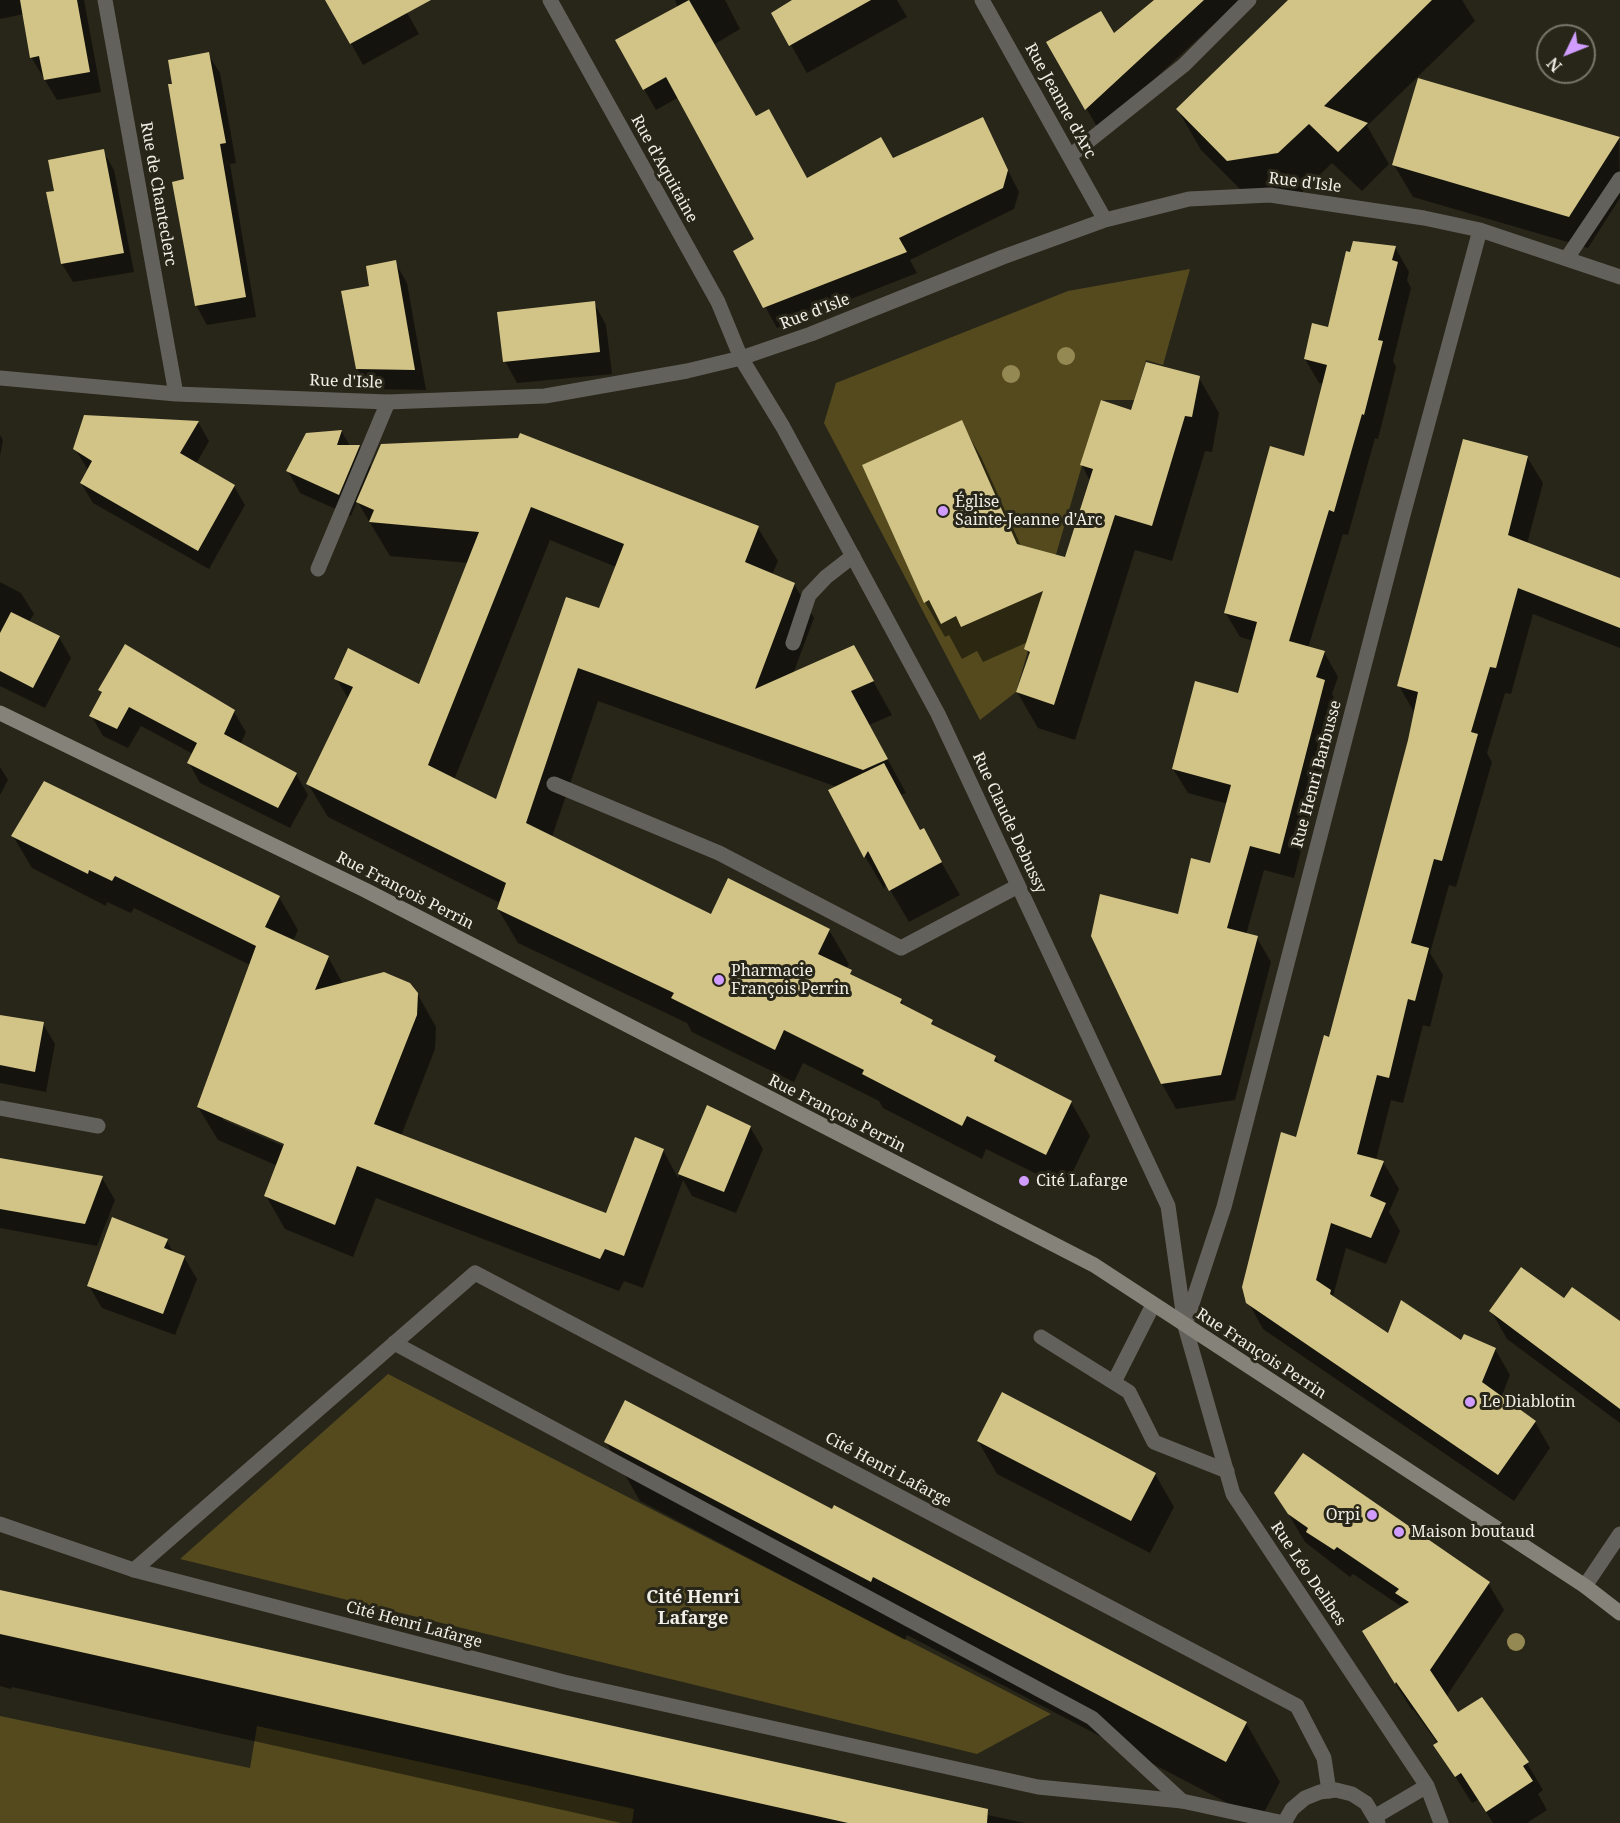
<!DOCTYPE html>
<meta charset="utf-8">
<style>
body{margin:0}
#map{position:relative;width:1620px;height:1823px;overflow:hidden;background:#282519;font-family:"Noto Serif",serif}
canvas{display:block}
.north{position:absolute;left:1536px;top:24px;width:60px;height:60px;box-sizing:border-box;background:#282519;border:2px solid #78756b;border-radius:50%;rotate:227deg;font-size:16px;font-weight:700;line-height:24px;text-align:center;color:#f0eee6}
.north::after{content:'';display:block;margin:auto;width:21px;height:27px;background:#d09dff;clip-path:polygon(50% 0,100% 100%,50% 72%,0 100%)}
</style>
<div id="map">
<canvas width="1620" height="1823"></canvas>
<div class="north">N</div>
</div>
<script>
const context = document.querySelector('canvas').getContext('2d');
context.lineJoin = 'round';
function fillPath(path, color) {
  context.fillStyle = color;
  context.fill(path, 'evenodd');
}
function shape(rows) {
  const path = new Path2D();
  for (const r of rows) {
    path.moveTo(r[0], r[1]);
    for (let i = 2; i < r.length; i += 2) path.lineTo(r[i], r[i + 1]);
  }
  return path;
}
function trace(path, color, width, dash) {
  context.strokeStyle = color;
  context.lineWidth = width;
  context.lineCap = dash ? 'butt' : 'round';
  context.setLineDash(dash || []);
  context.stroke(path);
}
function drawText(font, color, halo, rows, align = 'center') {
  context.font = font + ' "Noto Serif",serif';
  context.lineWidth = 6;
  context.setLineDash([]);
  context.textBaseline = 'middle';
  context.strokeStyle = halo;
  context.fillStyle = color;
  for (const [text, x, y, turn = 0] of rows) {
    context.save();
    context.translate(x, y);
    context.rotate((+turn || 0) * Math.PI / 180);
    context.textAlign = isNaN(turn) ? turn : align;
    if (halo) context.strokeText(text, 0, 0);
    context.fillText(text, 0, 0);
    context.restore();
  }
}
fillPath(shape([
 [1190,269,1163,365,1146,360,1134,400,1101,400,1016,692,980,720,824,423,836,383,1068,291],
 [388,1374,1051,1714,977,1754,180,1559],
 [0,1716,250,1768,257,1726,634,1809,632,1823,0,1823]
]), '#544a1e');
fillPath(shape([
 [0,0,84,0,101,92,57,100,31,57,24,14,0,19],
 [327,0,400,0,419,34,363,65],
 [675,0,725,0,740,29,715,44,756,118,807,180,893,160,982,119,1019,192,1014,209,910,260,917,273,777,328,735,252,756,239,679,97,656,110,617,41,678,8],
 [795,0,897,0,907,17,807,73,773,14],
 [1156,0,1240,0,1099,130,1048,43,1113,36],
 [1290,0,1462,0,1475,21,1367,126,1389,164,1362,191,1332,163,1301,193,1251,200,1201,150,1178,110],
 [208,54,220,73,236,163,230,164,256,317,207,325,196,305,186,180,174,86],
 [1419,80,1619,138,1620,198,1588,248,1413,197,1394,165],
 [103,151,114,170,134,272,73,282,62,264],
 [1395,247,1409,272,1407,280,1411,288,1393,361,1396,367,1378,439,1375,438,1348,535,1343,534,1308,648,1324,652,1338,677,1332,694,1338,706,1294,878,1264,870,1246,935,1257,938,1271,962,1235,1100,1176,1109,1162,1084,1179,916,1211,865,1228,804,1188,793,1173,769,1239,695,1254,641,1240,637,1225,612,1305,458,1323,384,1319,383,1305,359],
 [395,262,407,283,426,390,369,389,357,368,371,288],
 [594,303,606,325,612,374,517,383,505,361],
 [1199,378,1219,413,1212,452,1205,451,1172,561,1135,550,1075,740,1038,728,1017,692,1030,656,1026,649,1028,642,983,662,977,651,962,659,949,635,945,637,925,602,961,422,981,457,1021,546,1066,559,1090,481,1082,465,1132,411],
 [85,416,198,422,209,441,196,464,234,486,245,505,209,569,93,503,81,483,88,470,75,449],
 [342,432,350,446,359,446,372,469,758,528,778,561,772,575,794,584,814,618,793,674,873,681,892,715,869,725,906,793,901,795,920,831,923,830,960,895,909,922,886,883,884,889,866,858,830,790,837,787,598,701,552,837,712,916,829,930,849,964,846,969,855,978,901,1000,905,1008,932,1022,935,1028,995,1057,1001,1066,1071,1102,1090,1136,1065,1188,986,1149,982,1159,883,1108,879,1101,803,1063,794,1082,692,1032,687,1023,518,943,498,909,500,903,328,817,308,784,349,700,336,678,420,686,469,563,390,556,357,501,351,516,300,493,288,471,307,434],
 [550,540,616,567,599,610,497,801,454,780],
 [0,435,3,440,0,456],
 [1527,457,1543,483,1527,544,1620,580,1620,648,1533,614,1511,694,1505,693,1487,753,1492,762,1456,887,1449,885,1430,953,1443,975,1430,1027,1423,1025,1403,1103,1391,1100,1376,1160,1383,1162,1399,1189,1389,1212,1400,1231,1386,1264,1346,1248,1333,1296,1388,1335,1462,1342,1495,1349,1510,1375,1501,1398,1535,1422,1550,1448,1514,1501,1263,1329,1248,1302,1330,1039,1410,740,1414,712,1399,686],
 [0,582,21,593,34,614,29,622,59,637,71,658,45,708,0,686],
 [100,690,234,712,246,732,240,745,296,774,308,795,290,828,200,783,189,763,193,754,141,726,128,748,103,736,91,715,103,694],
 [0,767,8,780,0,795],
 [13,836,279,897,298,930,293,941,328,957,343,984,417,993,436,1027,435,1049,401,1136,607,1215,663,1150,678,1178,708,1107,750,1127,763,1149,736,1213,692,1196,683,1180,643,1288,624,1281,619,1291,376,1198,353,1257,285,1229,266,1196,278,1166,218,1140,198,1107,250,965,134,908,131,913,107,902,106,906,32,868],
 [223,1117,292,1146,290,1149,223,1120],
 [0,1016,43,1024,55,1044,46,1092,0,1083],
 [0,1159,102,1178,115,1200,97,1246,0,1228],
 [166,1240,174,1253,184,1257,197,1279,175,1335,102,1308,89,1286],
 [1565,1300,1620,1323,1620,1423,1507,1339,1491,1311],
 [978,1441,1155,1474,1174,1507,1150,1553,997,1474],
 [606,1442,1246,1723,1280,1782,1260,1820,907,1635,905,1640,640,1501],
 [1276,1493,1488,1583,1504,1610,1446,1697,1457,1714,1527,1763,1543,1790,1538,1794,1547,1810,1527,1823,1493,1823,1478,1800,1472,1803,1435,1745,1438,1744,1413,1709,1412,1710,1380,1659,1402,1607,1353,1574,1350,1577,1305,1542],
 [0,1591,945,1806,1025,1823,621,1823,12,1687,11,1689,0,1686]
]), '#0007');
fillPath(shape([
 [20,0,77,0,90,72,44,80,39,56,30,58],
 [325,0,431,0,350,44],
 [689,0,756,116,769,109,807,178,881,137,893,158,983,117,1008,170,1003,188,899,238,907,252,763,308,733,251,754,239,666,77,643,90,615,40],
 [792,0,871,0,789,46,771,13],
 [1154,0,1204,0,1085,110,1046,42,1101,11,1114,33],
 [1288,0,1432,0,1324,106,1368,123,1338,152,1309,124,1278,153,1227,161,1176,109],
 [209,52,226,143,220,144,246,297,195,306,172,182,184,179,168,84,172,84,168,60],
 [1418,78,1620,137,1569,217,1392,165],
 [104,149,124,253,61,264,46,192,54,191,48,160],
 [1353,241,1396,246,1392,260,1398,262,1378,340,1383,341,1364,415,1362,414,1334,512,1329,510,1289,641,1325,651,1316,677,1325,680,1280,854,1250,846,1227,928,1258,936,1221,1075,1161,1084,1091,936,1100,894,1178,914,1191,858,1210,863,1231,785,1172,769,1195,681,1238,693,1257,622,1224,613,1270,446,1304,456,1327,365,1304,359,1312,323,1328,327,1346,251,1350,252],
 [396,260,415,370,356,369,341,291,369,286,366,266],
 [595,301,600,352,503,362,497,312],
 [1146,362,1200,376,1192,417,1185,416,1152,526,1115,515,1054,705,1016,692,1030,652,1024,649,1043,591,961,627,956,616,941,624,929,600,924,603,862,465,962,420,1017,544,1065,557,1093,469,1080,465,1101,400,1131,410],
 [84,415,199,421,180,453,235,485,198,551,80,483,92,461,73,449],
 [342,430,337,445,360,445,339,495,286,471,306,433],
 [520,433,759,526,745,562,795,583,755,689,854,645,874,681,851,691,888,759,863,770,578,668,526,823,711,914,728,878,830,929,818,954,852,970,850,974,902,999,900,1003,933,1020,931,1024,996,1056,994,1061,1072,1101,1046,1155,967,1116,962,1126,862,1074,864,1070,784,1030,775,1050,671,998,674,993,497,909,506,883,306,784,353,687,334,679,348,648,419,684,479,532,369,522,374,510,356,502,381,444,518,438],
 [531,507,624,544,599,608,566,597,496,799,428,765],
 [1463,439,1528,456,1508,535,1620,578,1620,628,1518,588,1496,668,1490,667,1471,732,1478,734,1442,861,1434,859,1411,943,1429,948,1415,1001,1408,999,1389,1078,1377,1075,1357,1154,1384,1161,1370,1196,1386,1203,1371,1238,1331,1223,1316,1280,1331,1290,1330,1294,1388,1333,1401,1300,1461,1340,1464,1334,1496,1348,1482,1382,1536,1421,1498,1475,1246,1303,1242,1287,1281,1132,1296,1137,1324,1035,1329,1037,1408,740,1418,692,1397,686],
 [11,612,60,636,33,688,0,671,0,633],
 [125,644,235,710,224,734,297,773,278,808,187,763,197,743,129,707,117,729,89,716,102,692,98,690],
 [884,763,920,830,924,828,942,862,889,891,868,851,864,858,828,790],
 [44,781,280,896,265,927,329,956,315,990,384,972,410,983,418,993,417,1015,374,1124,606,1213,635,1137,664,1149,624,1256,605,1249,600,1259,357,1166,335,1225,264,1196,284,1144,197,1107,256,946,115,876,112,881,89,870,88,874,11,836],
 [0,1015,44,1022,35,1072,0,1065],
 [707,1105,751,1126,724,1192,678,1174],
 [0,1158,103,1176,85,1224,0,1209],
 [112,1217,168,1239,164,1248,185,1256,163,1314,87,1286],
 [1521,1267,1564,1298,1572,1287,1620,1321,1620,1409,1489,1311],
 [1002,1392,1156,1473,1131,1521,977,1441],
 [625,1400,832,1509,834,1505,1247,1722,1226,1762,873,1577,871,1582,604,1442],
 [1303,1453,1490,1582,1430,1670,1458,1712,1482,1697,1529,1762,1523,1766,1533,1781,1486,1812,1461,1773,1455,1777,1433,1745,1438,1742,1396,1682,1395,1684,1362,1631,1409,1602,1395,1593,1399,1589,1337,1547,1334,1550,1306,1532,1308,1528,1288,1514,1274,1493],
 [0,1590,988,1809,987,1823,848,1823,0,1634]
]), '#d2c487');
trace(shape([
 [1567,258,1620,179],
 [318,569,388,402],
 [793,643,809,595,826,577,853,556],
 [554,784,719,853,901,948,1018,886],
 [1041,1337,1129,1392,1154,1442,1227,1471],
 [394,1343,1092,1718,1182,1801],
 [1114,1382,1153,1305],
 [134,1570,475,1273,1297,1706,1324,1758,1329,1791]
]), '#62615b', 15);
trace(shape([
 [105,0,176,394],
 [550,0,718,302,741,358,783,427,938,714,1168,1206,1185,1326,1233,1494,1427,1786,1441,1823],
 [982,0,1105,220],
 [1070,156,1184,65,1249,0],
 [0,378,176,394,388,402,545,396,687,371,741,358,811,334,1003,257,1105,220,1189,199,1270,195,1424,218,1480,230,1620,277],
 [0,1108,98,1126],
 [1186,1322,1224,1207,1403,515,1480,230],
 [0,1524,134,1570,564,1682,1038,1787,1182,1801,1284,1823],
 [1585,1586,1620,1534],
 [1376,1816,1427,1786],
 [1284,1823,1292,1809,1305,1798,1320,1792,1336,1790,1352,1794,1366,1803,1378,1823]
]), '#62615b', 15);
trace(shape([
 [0,713,365,890,1094,1265,1585,1586,1620,1613]
]), '#858379', 15);
context.fillStyle = '#958953';
for (const [x, y] of [
 [1066,356],
 [1011,374],
 [1516,1642]
]) {
  context.beginPath();
  context.arc(x, y, 9, 0, 2 * Math.PI);
  context.fill();
}
for (const [x, y, r, color] of [
 [943,511,6,"#d09dff"],
 [719,980,6,"#d09dff"],
 [1024,1181,6,"#d09dff"],
 [1470,1402,6,"#d09dff"],
 [1372,1515,6,"#d09dff"],
 [1399,1532,6,"#d09dff"]
]) {
  const dot = new Path2D();
  dot.arc(x, y, r, 0, 2 * Math.PI);
  context.fillStyle = color;
  context.fill(dot);
  trace(dot, '#282519', 2);
}
drawText('16px', '#f0eee6', '#282519', [
 ["Rue Jeanne d'Arc",1060,101,61],
 ["Rue d'Aquitaine",664,169,61],
 ["Rue d'Isle",1305,183,7],
 ["Rue de Chanteclerc",158,194,80],
 ["Rue d'Isle",815,312,-21],
 ["Rue d'Isle",346,382,2],
 ["Rue Henri Barbusse",1317,774,-75],
 ["Rue Claude Debussy",1009,823,65],
 ["Rue François Perrin",405,891,27],
 ["Rue François Perrin",837,1114,27],
 ["Rue François Perrin",1261,1354,33],
 ["Cité Henri Lafarge",888,1470,28],
 ["Rue Léo Delibes",1308,1574,56],
 ["Cité Henri Lafarge",414,1625,15]
]);
drawText('16px', '#f0eee6', '#282519', [
 ["Église",955,502],
 ["Sainte-Jeanne d'Arc",955,520],
 ["Pharmacie",731,971],
 ["François Perrin",731,989],
 ["Cité Lafarge",1036,1181],
 ["Le Diablotin",1482,1402],
 ["Orpi",1360,1515,"right"],
 ["Maison boutaud",1411,1532]
], 'left');
drawText('bold 18px', '#f0eee6', '#282519', [
 ["Cité Henri",693,1598],
 ["Lafarge",693,1619]
]);
</script>
